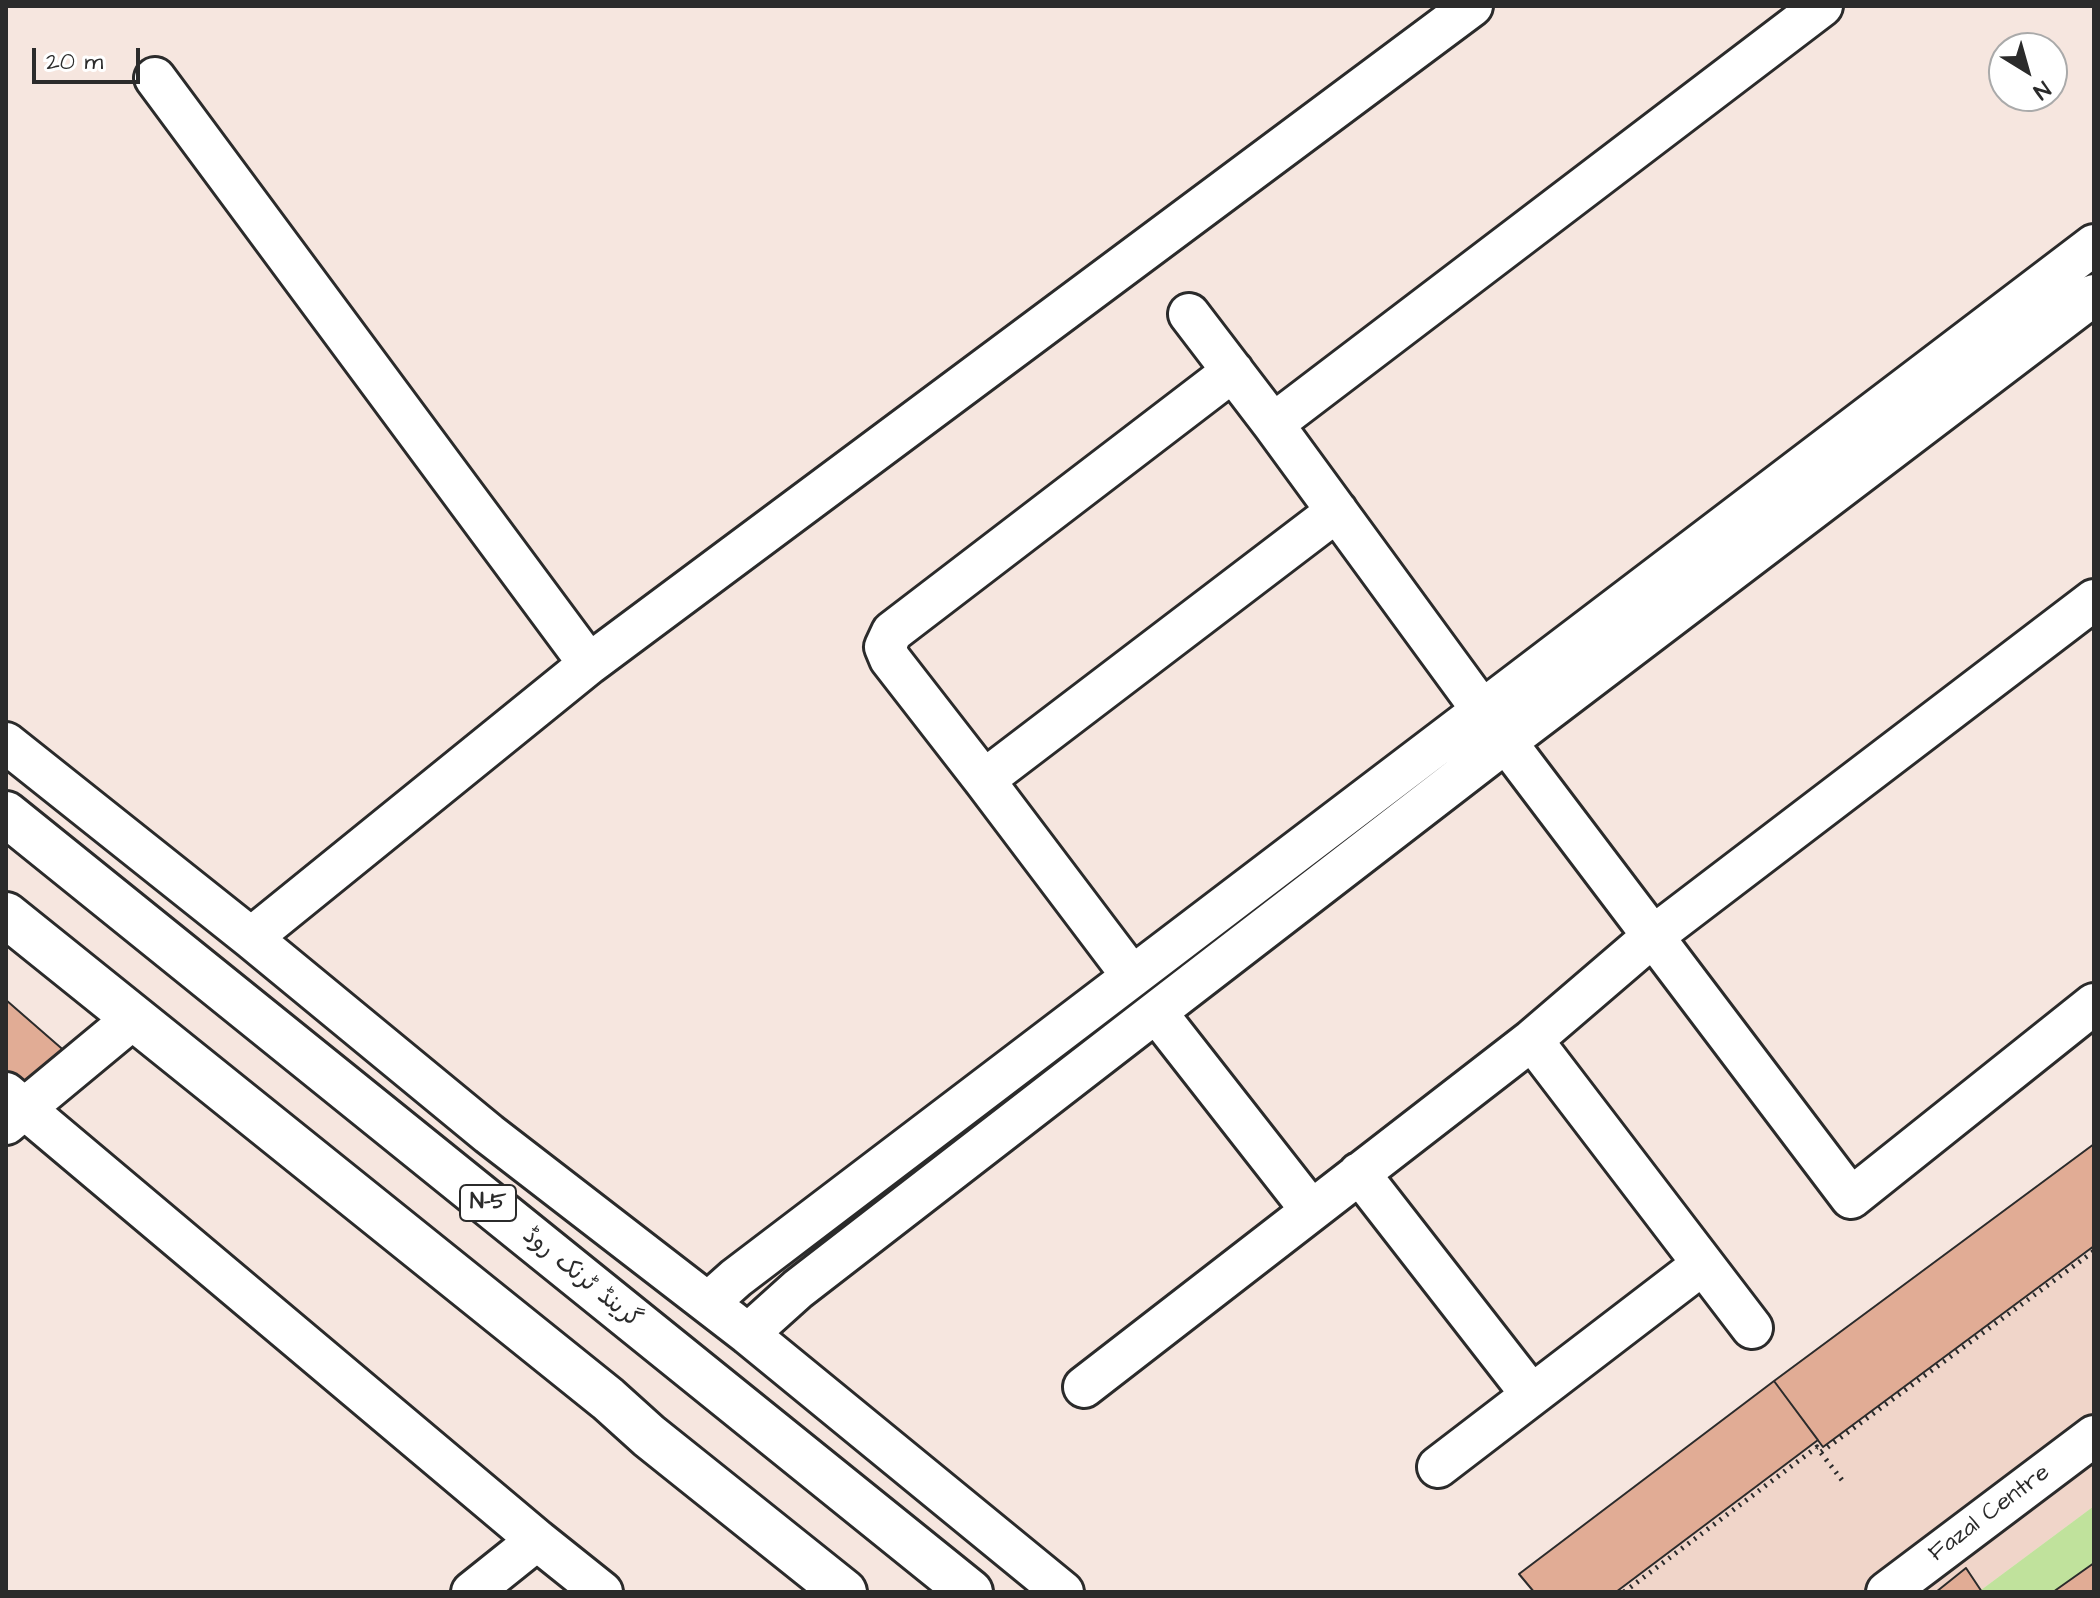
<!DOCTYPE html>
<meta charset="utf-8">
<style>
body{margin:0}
#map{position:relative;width:2100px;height:1598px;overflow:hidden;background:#f6e6df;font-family:"Architects Daughter",sans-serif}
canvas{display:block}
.frame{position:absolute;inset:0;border:8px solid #2b2b2b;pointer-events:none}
.north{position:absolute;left:1988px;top:32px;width:80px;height:80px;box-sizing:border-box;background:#fff;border:2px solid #aaa;border-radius:50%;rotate:143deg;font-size:22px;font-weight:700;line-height:32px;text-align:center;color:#2b2b2b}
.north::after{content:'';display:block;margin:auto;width:28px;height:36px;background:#2b2b2b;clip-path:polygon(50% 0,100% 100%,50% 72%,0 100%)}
.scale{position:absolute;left:32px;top:48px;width:108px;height:36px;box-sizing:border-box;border:4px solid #2b2b2b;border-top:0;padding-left:10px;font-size:24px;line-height:28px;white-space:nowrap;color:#2b2b2b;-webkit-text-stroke:6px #fff;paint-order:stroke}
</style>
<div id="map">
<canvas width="2100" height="1598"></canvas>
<div class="frame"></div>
<div class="north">N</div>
<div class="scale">20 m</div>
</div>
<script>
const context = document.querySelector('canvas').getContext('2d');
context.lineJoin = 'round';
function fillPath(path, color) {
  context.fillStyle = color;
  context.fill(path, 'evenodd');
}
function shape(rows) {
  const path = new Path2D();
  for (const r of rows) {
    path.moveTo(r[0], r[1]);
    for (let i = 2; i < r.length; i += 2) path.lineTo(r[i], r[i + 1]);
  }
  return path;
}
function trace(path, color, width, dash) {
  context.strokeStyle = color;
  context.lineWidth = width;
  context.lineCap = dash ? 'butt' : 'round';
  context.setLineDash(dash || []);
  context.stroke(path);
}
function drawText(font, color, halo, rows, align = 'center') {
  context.font = font + ' "Architects Daughter","Playpen Sans Arabic",sans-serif';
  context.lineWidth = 6;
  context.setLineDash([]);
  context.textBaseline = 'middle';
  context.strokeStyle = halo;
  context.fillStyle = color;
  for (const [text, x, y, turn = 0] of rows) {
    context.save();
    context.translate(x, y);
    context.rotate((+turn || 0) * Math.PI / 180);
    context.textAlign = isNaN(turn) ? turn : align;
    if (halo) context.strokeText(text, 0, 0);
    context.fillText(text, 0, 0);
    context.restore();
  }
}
fillPath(shape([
 [2094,1144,2094,1506,1981,1590,1982,1592,1534,1592,1519,1574,1774,1381]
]), '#f0d5c9');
fillPath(shape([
 [2094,1506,2094,1592,1982,1592,1981,1590]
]), '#c0e29c');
const building = shape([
 [6,1000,68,1054,6,1100,6,1000],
 [2094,1144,2094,1246,1823,1447,1774,1381,2094,1144],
 [1774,1381,1818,1440,1616,1592,1534,1592,1519,1574,1774,1381],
 [2094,1563,2094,1592,2053,1592,2094,1563],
 [1966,1568,1982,1592,1936,1592,1966,1568]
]);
fillPath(building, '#e1ac95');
trace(building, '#2b2b2b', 2);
const minor = shape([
 [155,78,589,664],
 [1189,314,1273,424,1482,710],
 [1273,424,1822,6],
 [1506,742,1851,1198,2094,1004],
 [6,743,251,938,489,1134,748,1334,1063,1592],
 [984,780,1337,511],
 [251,938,589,664,1472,6],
 [1132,976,984,780,890,659,885,647,892,632,1233,371],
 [1156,1012,1311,1210],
 [1532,1040,1752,1328],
 [6,1093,537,1540,602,1592],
 [6,1124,135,1017],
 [1359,1173,1531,1394],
 [708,1303,736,1278,2094,245],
 [748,1334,798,1289,1156,1012,1506,742,2094,295],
 [1084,1387,1532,1040,1652,937,2094,600],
 [1438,1467,1703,1264],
 [472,1592,537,1540],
 [1887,1592,2094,1436]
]);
const highway = shape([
 [6,814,970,1592],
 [6,915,608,1399,649,1436,844,1592]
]);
trace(minor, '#2b2b2b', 46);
trace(highway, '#2b2b2b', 50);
trace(shape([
 [1821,1453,1845,1484],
 [1624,1592,1817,1447,1821,1452,2094,1251]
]), '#2b2b2b', 5, [2, 6]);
trace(minor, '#fff', 40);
trace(highway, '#fff', 44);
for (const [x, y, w] of [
 [488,1203,56]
]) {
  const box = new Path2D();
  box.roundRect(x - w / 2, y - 18, w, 36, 6);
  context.fillStyle = '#fff';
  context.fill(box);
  trace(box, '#2b2b2b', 2);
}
drawText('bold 22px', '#2b2b2b', null, [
 ["N-5",488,1203]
]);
drawText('24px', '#2b2b2b', '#fff', [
 ["گرینڈ ٹرنک روڈ",581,1279,39],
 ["Fazal Centre",1990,1514,-37]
]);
</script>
